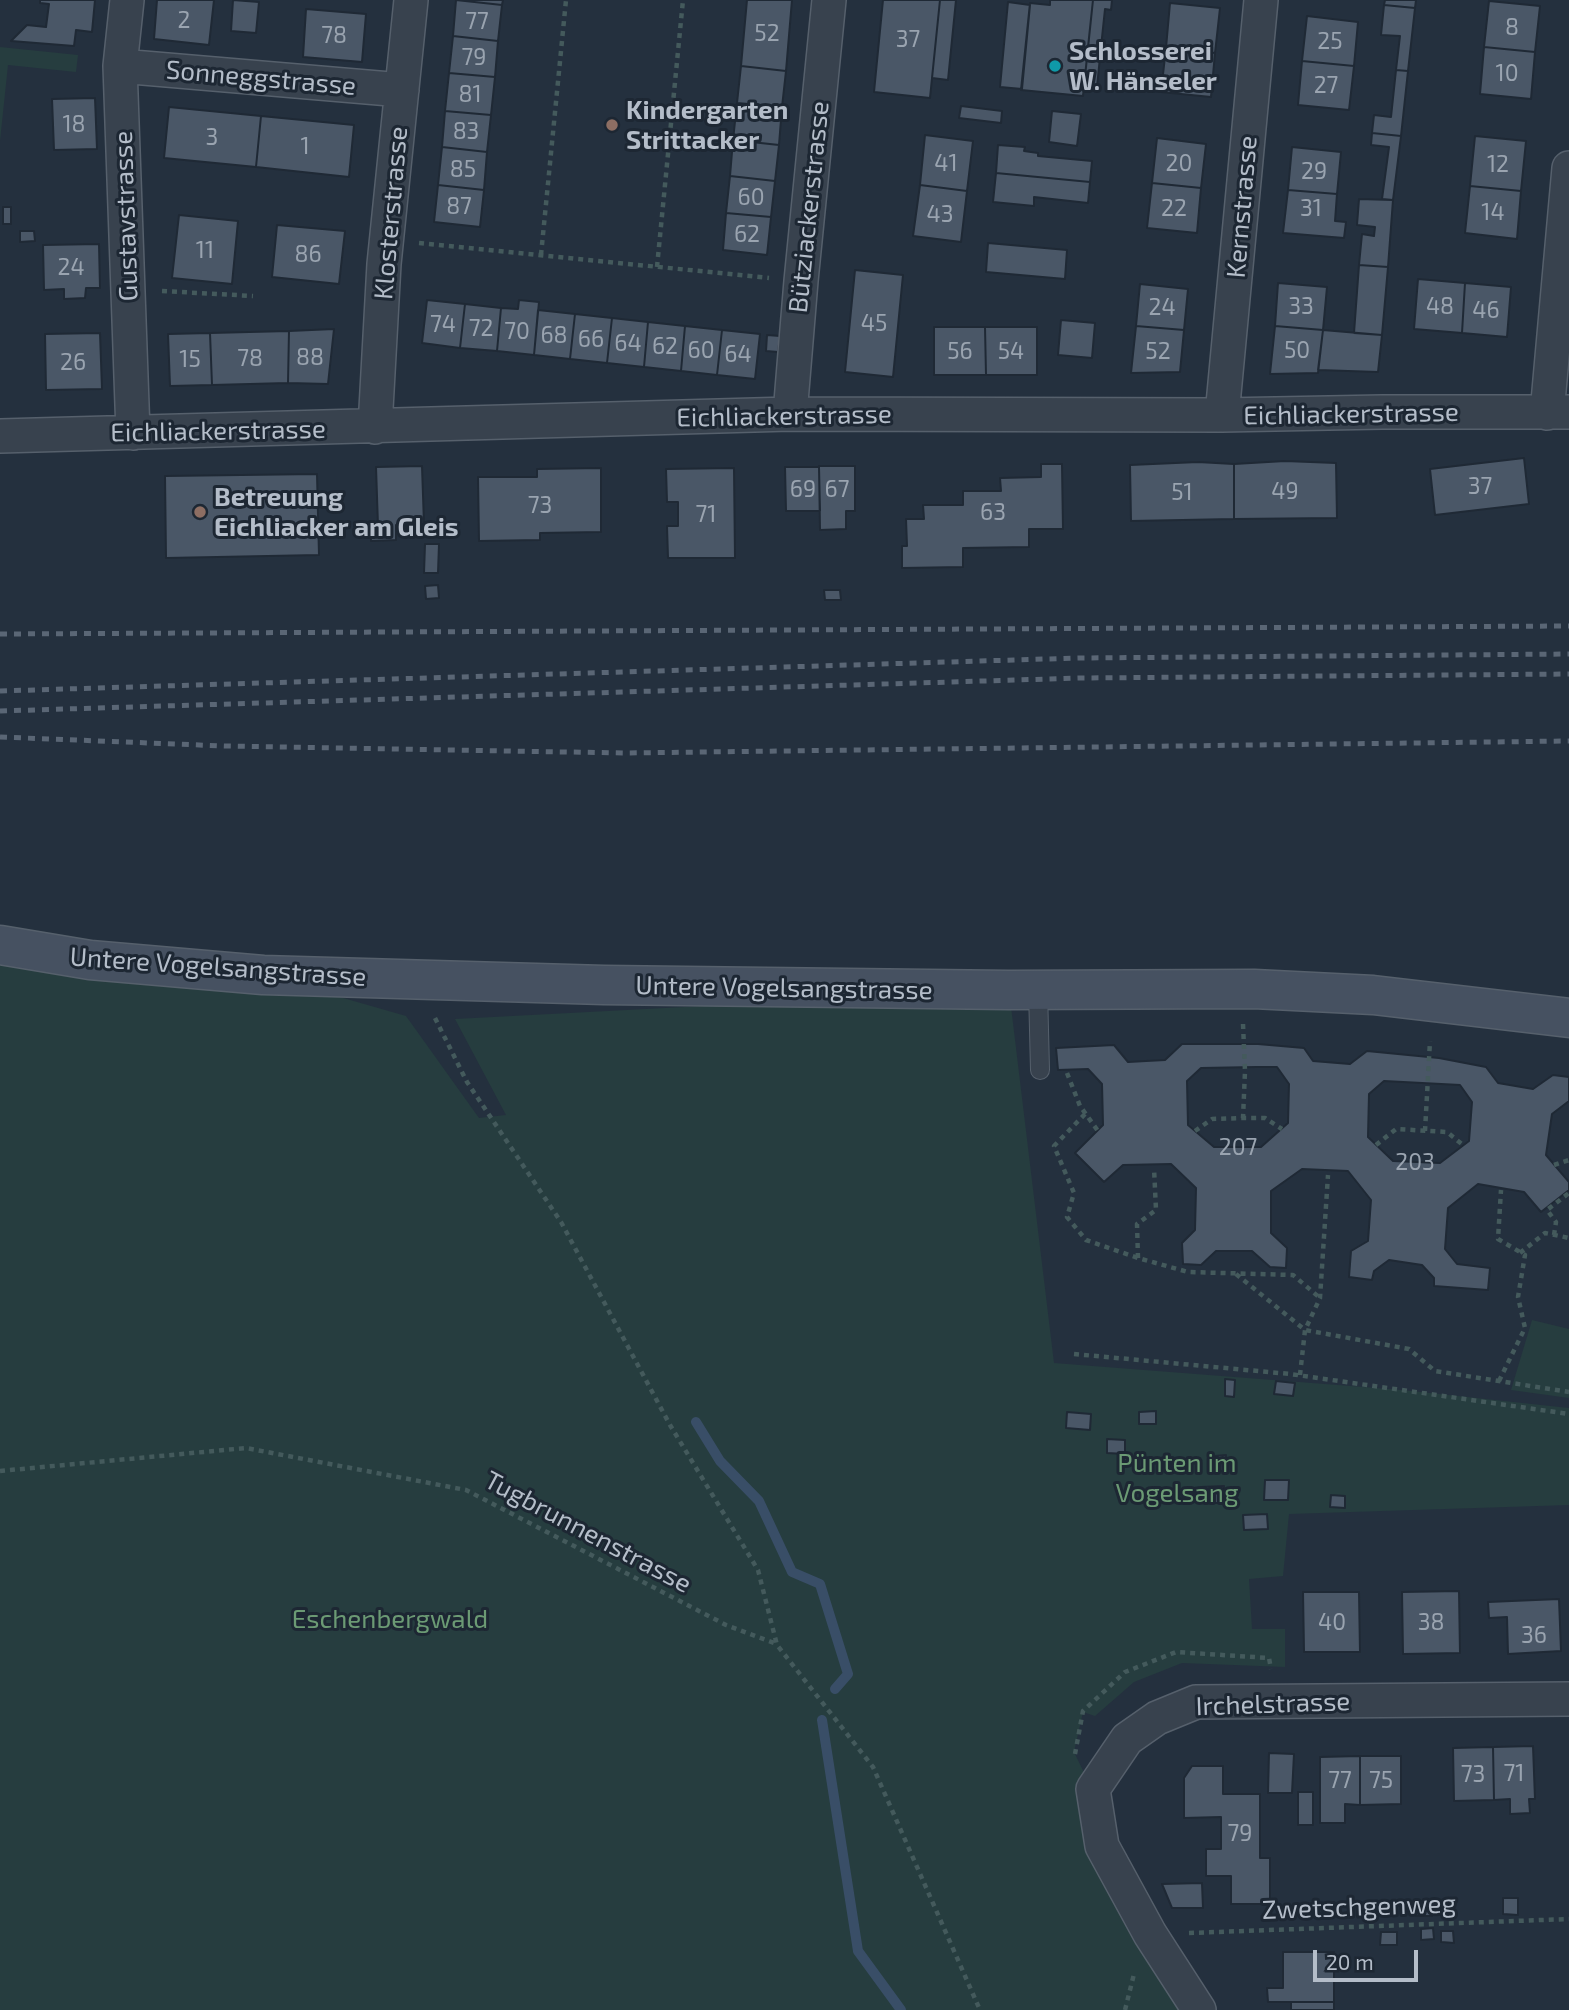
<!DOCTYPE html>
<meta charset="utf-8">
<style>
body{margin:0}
#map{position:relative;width:1569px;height:2010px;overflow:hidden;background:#24303e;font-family:"Exo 2",sans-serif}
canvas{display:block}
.scale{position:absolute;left:1313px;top:1950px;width:105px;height:32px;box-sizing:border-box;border:4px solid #b4bdc9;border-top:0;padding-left:9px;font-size:21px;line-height:24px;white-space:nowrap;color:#b4bdc9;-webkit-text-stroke:5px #1d2733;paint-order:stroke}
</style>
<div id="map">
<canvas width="1569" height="2010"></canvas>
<div class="scale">20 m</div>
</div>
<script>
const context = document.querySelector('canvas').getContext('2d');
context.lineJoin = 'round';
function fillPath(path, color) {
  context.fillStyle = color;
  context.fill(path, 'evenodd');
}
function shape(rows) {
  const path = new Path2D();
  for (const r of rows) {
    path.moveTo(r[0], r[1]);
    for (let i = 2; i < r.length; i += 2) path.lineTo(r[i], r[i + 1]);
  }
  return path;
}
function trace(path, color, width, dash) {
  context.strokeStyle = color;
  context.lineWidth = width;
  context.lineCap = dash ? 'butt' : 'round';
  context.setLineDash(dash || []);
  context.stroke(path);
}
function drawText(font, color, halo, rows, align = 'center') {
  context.font = font + ' "Exo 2",sans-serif';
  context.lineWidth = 6;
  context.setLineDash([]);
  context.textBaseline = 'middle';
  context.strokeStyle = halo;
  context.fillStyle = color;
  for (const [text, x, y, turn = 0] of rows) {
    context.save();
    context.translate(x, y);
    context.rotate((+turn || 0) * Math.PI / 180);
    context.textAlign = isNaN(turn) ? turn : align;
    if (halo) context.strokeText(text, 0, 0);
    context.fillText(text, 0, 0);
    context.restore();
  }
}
fillPath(shape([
 [0,47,78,55,76,72,8,65,0,141],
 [0,954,263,975,406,1016,479,1118,506,1115,455,1019,1009,990,1054,1363,1402,1390,1569,1408,1569,1505,1289,1514,1283,1576,1249,1579,1252,1629,1285,1629,1285,1667,1182,1663,1134,1682,1095,1716,1083,1712,1074,1752,1199,2010,0,2010],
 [1532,1320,1569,1329,1569,1398,1511,1390]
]), '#263d3f');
trace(shape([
 [696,1422,720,1461,759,1501,792,1572,820,1584,848,1674,835,1689],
 [822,1720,858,1951,901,2010]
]), '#394e67', 10);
const building = shape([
 [40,0,95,0,92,32,76,30,74,46,11,41,27,25,46,27,49,4,40,3,40,0],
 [157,0,214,0,209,45,154,39,157,0],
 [233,0,259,2,256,33,231,31,233,0],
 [456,0,502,5,498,41,453,36,456,0],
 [456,0,503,0,502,5,456,0],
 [747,0,792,0,786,71,741,66,747,0],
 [883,0,940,0,930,98,874,92,883,0],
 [940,0,956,0,948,80,932,78,940,0],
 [1050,0,1093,0,1083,96,1021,90,1030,3,1050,5,1050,0],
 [1093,0,1112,0,1111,10,1105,9,1101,47,1088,47,1093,0],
 [1385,0,1416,0,1415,8,1384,5,1385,0],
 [1489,1,1540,6,1535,52,1484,47,1489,1],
 [1008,2,1030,5,1022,89,1000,87,1008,2],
 [1170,3,1220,8,1215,53,1166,48,1170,3],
 [1384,5,1415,8,1408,71,1396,70,1400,36,1381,35,1384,5],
 [306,9,366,14,362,62,303,57,306,9],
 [1307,16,1358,22,1354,66,1302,61,1307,16],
 [453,36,498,41,495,77,449,73,453,36],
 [1088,47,1101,47,1097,87,1084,86,1088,47],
 [1484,47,1535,52,1531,99,1480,94,1484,47],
 [1166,48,1215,53,1211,97,1161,92,1166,48],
 [1302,61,1354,66,1349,110,1298,105,1302,61],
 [741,66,786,71,782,107,737,103,741,66],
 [1396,70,1408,71,1401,136,1372,133,1374,115,1391,117,1396,70],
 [449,73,495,77,491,115,445,111,449,73],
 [95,98,97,149,54,150,52,99,95,98],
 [737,103,782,107,779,145,733,140,737,103],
 [961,106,1002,111,1001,123,959,118,961,106],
 [169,107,261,116,256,167,164,158,169,107],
 [445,111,491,115,487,152,442,147,445,111],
 [1052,111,1081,114,1077,146,1049,142,1052,111],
 [261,116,354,125,349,177,256,167,261,116],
 [1372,133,1401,136,1393,200,1382,199,1389,147,1371,145,1372,133],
 [925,135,973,141,967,191,920,185,925,135],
 [1475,136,1526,141,1521,191,1470,186,1475,136],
 [1157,138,1206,144,1201,188,1152,183,1157,138],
 [733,140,779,145,775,181,730,176,733,140],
 [998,145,1025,147,1024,151,1038,153,1038,156,1092,161,1090,182,996,173,998,145],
 [442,147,487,152,484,190,438,185,442,147],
 [1292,147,1341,152,1337,194,1288,190,1292,147],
 [996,173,1090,182,1088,203,1034,197,1034,206,993,202,996,173],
 [730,176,775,181,771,217,726,213,730,176],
 [1152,183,1201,188,1197,233,1147,228,1152,183],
 [438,185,484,190,480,227,434,222,438,185],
 [920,185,967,191,961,242,913,236,920,185],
 [1470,186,1521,191,1517,239,1465,233,1470,186],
 [1288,190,1337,194,1335,221,1346,222,1344,238,1283,233,1288,190],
 [1359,199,1393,200,1388,267,1359,265,1362,234,1374,236,1375,227,1357,225,1359,199],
 [3,207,11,207,11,224,3,224,3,207],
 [726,213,771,217,767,255,723,250,726,213],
 [179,215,238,221,232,284,172,278,179,215],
 [277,225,345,231,339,284,272,277,277,225],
 [20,231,34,231,35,241,20,242,20,231],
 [988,243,1067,250,1065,279,986,272,988,243],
 [99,244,100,288,86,288,85,298,64,299,64,289,44,290,43,245,99,244],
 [1359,265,1388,267,1382,335,1354,333,1359,265],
 [855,270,903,275,893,377,845,372,855,270],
 [1418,279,1465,283,1462,333,1414,329,1418,279],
 [1278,283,1327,287,1323,330,1275,326,1278,283],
 [1465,283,1511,287,1507,337,1462,333,1465,283],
 [1140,284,1188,289,1184,330,1136,326,1140,284],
 [427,300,465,304,460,348,422,343,427,300],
 [519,300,539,302,534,355,497,351,501,308,518,309,519,300],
 [465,304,501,308,497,351,460,348,465,304],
 [538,310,575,314,570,359,534,355,538,310],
 [575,314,612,318,607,363,570,359,575,314],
 [612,318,648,322,644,367,607,363,612,318],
 [1061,320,1095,323,1092,358,1058,355,1061,320],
 [648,322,685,326,681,371,644,367,648,322],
 [685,326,722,330,717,375,681,371,685,326],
 [1136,326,1184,330,1180,372,1131,373,1136,326],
 [1275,326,1323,330,1318,373,1270,374,1275,326],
 [934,327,985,327,986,375,934,375,934,327],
 [985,327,1037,327,1037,375,986,375,985,327],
 [334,329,328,384,288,383,289,331,334,329],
 [722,330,760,334,755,379,717,375,722,330],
 [1323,330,1382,335,1378,372,1318,370,1323,330],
 [289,331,288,383,212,385,210,333,289,331],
 [100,333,102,389,46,390,45,334,100,333],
 [210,333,212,385,170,386,168,334,210,333],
 [767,335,780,336,778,352,766,351,767,335],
 [1524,458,1529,504,1435,515,1430,469,1524,458],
 [1285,461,1336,463,1337,518,1234,519,1234,464,1285,461],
 [1198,462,1234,464,1234,519,1131,521,1130,465,1198,462],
 [1041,464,1062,464,1063,529,1029,529,1029,547,963,548,963,567,902,568,902,546,907,546,906,519,924,519,923,505,963,505,963,491,1001,491,1000,478,1041,477,1041,464],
 [422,466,424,524,396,525,396,540,371,541,370,526,378,526,376,467,422,466],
 [819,466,855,466,855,511,846,511,846,529,820,530,819,466],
 [785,467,819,467,820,511,786,511,785,467],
 [601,468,601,532,540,533,540,540,479,541,478,477,537,477,537,469,601,468],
 [734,468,735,558,668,558,667,526,678,526,678,502,667,502,666,469,734,468],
 [317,474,319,555,166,558,165,476,317,474],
 [425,544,439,544,438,573,424,573,425,544],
 [438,585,439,598,426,599,425,586,438,585],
 [824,590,840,590,841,600,825,600,824,590],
 [1182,1044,1258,1044,1304,1048,1313,1061,1350,1064,1367,1051,1439,1058,1486,1067,1498,1083,1533,1089,1553,1075,1569,1077,1569,1101,1552,1114,1546,1155,1569,1182,1569,1190,1541,1212,1524,1192,1478,1184,1448,1208,1445,1249,1457,1264,1490,1268,1488,1290,1434,1286,1434,1278,1422,1265,1389,1260,1374,1271,1372,1280,1349,1277,1351,1251,1368,1241,1371,1200,1348,1171,1302,1169,1271,1191,1271,1233,1287,1248,1286,1268,1270,1267,1252,1251,1216,1251,1201,1265,1183,1264,1182,1243,1195,1230,1196,1188,1171,1164,1123,1165,1104,1182,1075,1153,1103,1125,1102,1084,1088,1069,1058,1070,1056,1048,1114,1045,1128,1062,1146,1061,1165,1060,1182,1044],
 [1257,1067,1277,1067,1289,1084,1288,1123,1261,1147,1214,1147,1188,1125,1187,1081,1201,1068,1257,1067],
 [1384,1081,1460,1085,1472,1102,1469,1141,1440,1163,1393,1161,1368,1137,1369,1094,1384,1081],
 [1225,1379,1235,1380,1234,1397,1225,1396,1225,1379],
 [1276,1381,1295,1383,1293,1396,1274,1394,1276,1381],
 [1156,1411,1156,1424,1139,1424,1139,1412,1156,1411],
 [1067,1412,1091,1414,1090,1430,1066,1428,1067,1412],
 [1107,1439,1125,1440,1125,1454,1107,1453,1107,1439],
 [1226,1455,1227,1471,1215,1471,1215,1456,1226,1455],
 [1265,1480,1289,1480,1288,1500,1264,1500,1265,1480],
 [1224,1486,1224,1503,1201,1503,1201,1487,1224,1486],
 [1331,1495,1345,1496,1345,1508,1330,1507,1331,1495],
 [1267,1514,1268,1529,1244,1530,1243,1515,1267,1514],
 [1459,1591,1460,1653,1403,1654,1402,1592,1459,1591],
 [1303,1592,1359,1592,1360,1652,1304,1652,1303,1592],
 [1559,1599,1561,1651,1508,1654,1507,1617,1489,1618,1488,1602,1559,1599],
 [1533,1746,1535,1799,1529,1799,1530,1813,1510,1814,1510,1799,1494,1800,1493,1747,1533,1746],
 [1493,1747,1494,1800,1454,1801,1453,1748,1493,1747],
 [1269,1753,1294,1754,1292,1793,1268,1793,1269,1753],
 [1360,1756,1360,1805,1345,1804,1345,1823,1320,1823,1320,1757,1360,1756],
 [1360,1756,1401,1756,1401,1804,1360,1805,1360,1756],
 [1192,1766,1223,1766,1223,1794,1260,1794,1260,1858,1270,1858,1270,1904,1231,1904,1231,1876,1206,1876,1206,1849,1221,1849,1221,1817,1184,1818,1184,1778,1192,1766],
 [1298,1792,1313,1792,1313,1825,1298,1825,1298,1792],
 [1202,1883,1203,1908,1172,1908,1162,1884,1202,1883],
 [1503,1898,1518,1898,1518,1915,1503,1914,1503,1898],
 [1416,1901,1431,1901,1432,1916,1416,1916,1416,1901],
 [1433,1928,1434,1939,1421,1940,1421,1929,1433,1928],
 [1441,1931,1453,1931,1454,1943,1441,1942,1441,1931],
 [1381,1932,1397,1932,1397,1945,1380,1945,1381,1932],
 [1283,1952,1334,1952,1334,2002,1268,2002,1267,1988,1283,1988,1283,1952],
 [1291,2002,1334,2002,1334,2010,1291,2010,1291,2002]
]);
fillPath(building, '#4a5767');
trace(building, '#1f2935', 2);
const service = shape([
 [1038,990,1040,1070]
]);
const minor = shape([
 [127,0,120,66,133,433],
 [120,66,402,90],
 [1547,413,1569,168],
 [790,414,801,281,829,0],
 [1222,415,1261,0],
 [375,427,384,264,411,0],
 [0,436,790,414,1222,415,1382,412,1569,412],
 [1199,2010,1150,1934,1102,1846,1093,1789,1127,1739,1157,1718,1196,1702,1569,1699]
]);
const secondary = shape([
 [0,945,90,960,263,975,604,985,1009,990,1254,989,1373,995,1569,1018]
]);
trace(service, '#56606c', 20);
trace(minor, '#56606c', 36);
trace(secondary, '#56606c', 41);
trace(shape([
 [419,243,769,278],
 [541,255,566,0],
 [657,267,683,0],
 [162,291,253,296],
 [435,1018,467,1082,561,1222,670,1425,758,1570,777,1645,873,1767,980,2010],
 [1243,1024,1245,1071,1243,1118],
 [1067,1073,1080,1106,1098,1131],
 [1085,1114,1054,1146,1074,1193,1067,1217,1086,1240,1138,1258,1188,1272,1293,1275,1320,1298],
 [1195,1131,1212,1119,1243,1118,1265,1118,1282,1129],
 [1425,1131,1430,1041],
 [1376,1145,1396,1129,1447,1132,1463,1145],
 [1554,1165,1569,1160],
 [1554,1235,1556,1222,1547,1210,1569,1193],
 [1520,1253,1545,1233,1569,1238],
 [1138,1258,1137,1224,1156,1210,1154,1168],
 [1236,1274,1305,1330,1409,1349,1435,1371,1569,1392],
 [1074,1354,1290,1374,1569,1414],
 [1300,1375,1305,1330,1320,1298,1328,1175],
 [1499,1381,1525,1328,1518,1297,1525,1255,1498,1239,1501,1190],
 [0,1471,246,1448,466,1490,726,1625,777,1644],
 [1075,1754,1083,1711,1125,1672,1176,1652,1269,1658,1271,1669],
 [1189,1933,1569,1919],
 [1125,2010,1134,1974]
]), '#445a5c', 4.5, [5, 5]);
trace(service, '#38424e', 18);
trace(minor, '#38424e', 33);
trace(secondary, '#465161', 38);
trace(shape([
 [0,634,1569,626],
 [0,691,1079,658,1569,654],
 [0,711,1081,678,1569,674],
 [0,737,224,746,624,753,1569,741]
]), '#5a6675', 5, [7, 7]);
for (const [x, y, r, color] of [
 [1055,66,7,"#0f9aa8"],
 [612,125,7,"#8d6e63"],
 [200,512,7,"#8d6e63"]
]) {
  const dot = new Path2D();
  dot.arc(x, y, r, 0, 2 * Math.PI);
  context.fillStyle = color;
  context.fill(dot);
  trace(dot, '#1d2733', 2.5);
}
drawText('23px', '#9aa4b0', null, [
 ["2",184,20],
 ["77",477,21],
 ["8",1512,27],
 ["52",767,33],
 ["78",334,35],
 ["37",908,39],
 ["25",1330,41],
 ["79",474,57],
 ["10",1507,73],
 ["27",1326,85],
 ["81",470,94],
 ["18",74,124],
 ["83",466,131],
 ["3",212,137],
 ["1",305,146],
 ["41",946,163],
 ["20",1179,163],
 ["12",1498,164],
 ["85",463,169],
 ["29",1314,171],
 ["60",751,197],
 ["87",459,206],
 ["22",1174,208],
 ["31",1311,208],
 ["14",1493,212],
 ["43",940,214],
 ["62",747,234],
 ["11",205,250],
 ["86",308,254],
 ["24",71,267],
 ["33",1301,306],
 ["48",1440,306],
 ["24",1162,307],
 ["46",1486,310],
 ["45",874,323],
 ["74",443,324],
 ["72",481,328],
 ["70",517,331],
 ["68",554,335],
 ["66",591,339],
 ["64",628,343],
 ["62",665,346],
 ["60",701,350],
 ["50",1297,350],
 ["56",960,351],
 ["54",1011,351],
 ["52",1158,351],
 ["64",738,354],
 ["88",310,357],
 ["78",250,358],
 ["15",190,359],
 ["26",73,362],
 ["37",1480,486],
 ["69",803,489],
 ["67",837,489],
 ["49",1285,491],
 ["51",1182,492],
 ["73",540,505],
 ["63",993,512],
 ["71",706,514],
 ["207",1238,1147],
 ["203",1415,1162],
 ["40",1332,1622],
 ["38",1431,1622],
 ["36",1534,1635],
 ["71",1514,1773],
 ["73",1473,1774],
 ["77",1340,1780],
 ["75",1381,1780],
 ["79",1240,1833]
]);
drawText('bold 26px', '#b4bdc9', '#1d2733', [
 ["Schlosserei",1069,51],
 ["W. Hänseler",1069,81],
 ["Kindergarten",626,110],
 ["Strittacker",626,140],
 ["Betreuung",214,497],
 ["Eichliacker am Gleis",214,527]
], 'left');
drawText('26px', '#b4bdc9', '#1d2733', [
 ["Sonneggstrasse",261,78,5],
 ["Bütziackerstrasse",809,207,-84],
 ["Kernstrasse",1242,207,-85],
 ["Klosterstrasse",391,213,-85],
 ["Gustavstrasse",126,216,-92],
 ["Eichliackerstrasse",1351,414,-1],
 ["Eichliackerstrasse",784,416,-1],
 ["Eichliackerstrasse",218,431,-1],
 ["Untere Vogelsangstrasse",218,967,4],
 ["Untere Vogelsangstrasse",784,988,1],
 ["Tugbrunnenstrasse",588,1532,28],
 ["Irchelstrasse",1273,1704,-2],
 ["Zwetschgenweg",1359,1907,-2]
]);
drawText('26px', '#6b9a74', '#1d2733', [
 ["Pünten im",1177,1463],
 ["Vogelsang",1177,1493],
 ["Eschenbergwald",390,1619]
]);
</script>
